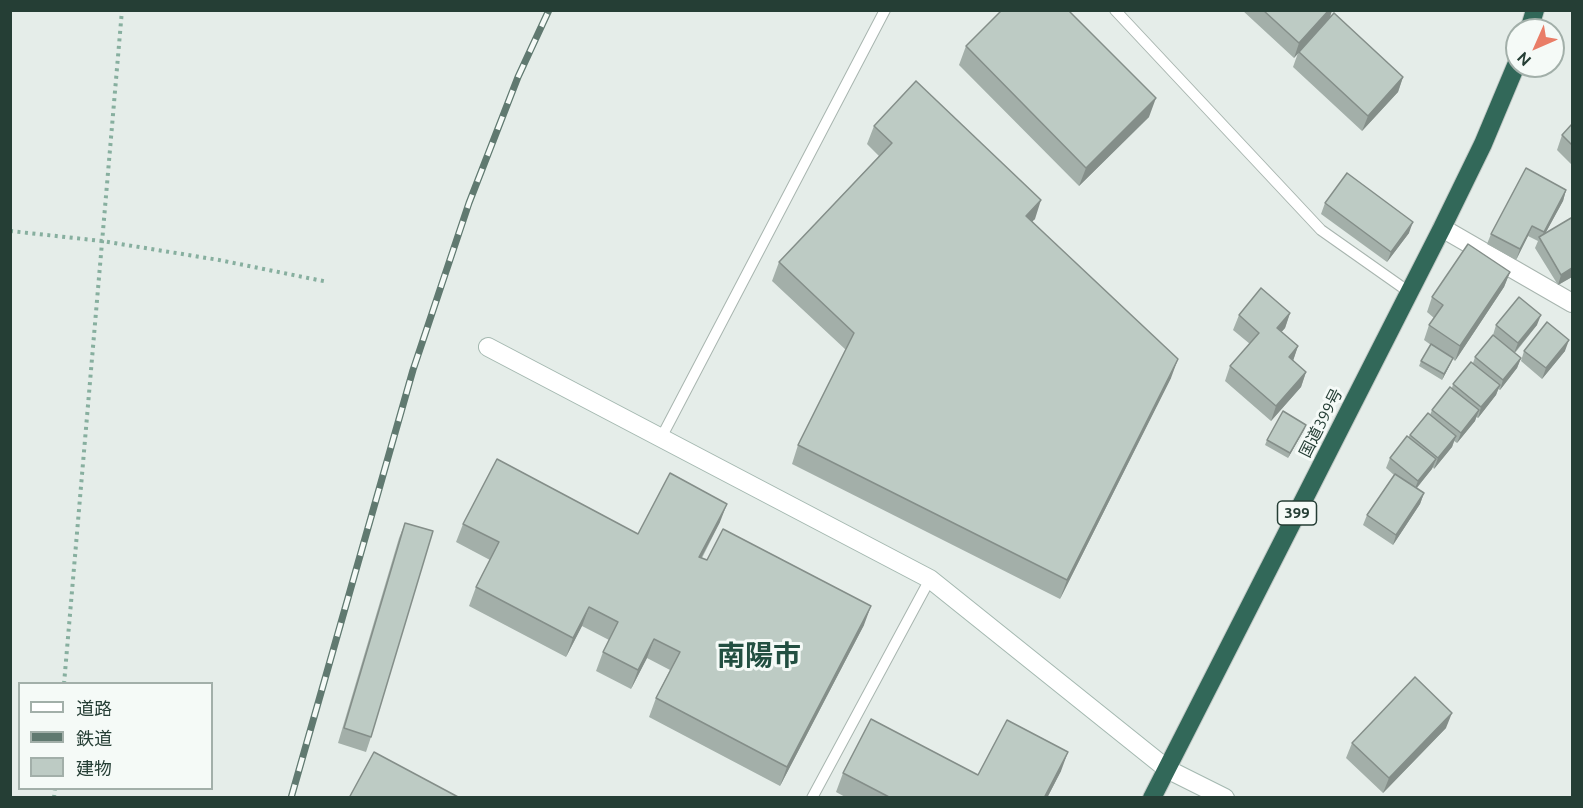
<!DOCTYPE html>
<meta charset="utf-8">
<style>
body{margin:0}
#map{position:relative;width:1583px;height:808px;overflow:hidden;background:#e5ede9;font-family:Ubuntu,"Noto Sans JP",sans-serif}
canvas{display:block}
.frame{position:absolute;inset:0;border:12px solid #253e35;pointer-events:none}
.legend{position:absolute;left:18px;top:682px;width:195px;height:108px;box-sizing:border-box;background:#f5faf7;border:2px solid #a2afa9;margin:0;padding:8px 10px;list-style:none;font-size:18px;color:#253e35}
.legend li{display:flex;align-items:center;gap:12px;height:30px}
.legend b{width:30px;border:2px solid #a2afa9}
.north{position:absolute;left:1505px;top:18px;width:60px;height:60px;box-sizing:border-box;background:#f5faf7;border:2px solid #a2afa9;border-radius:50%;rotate:225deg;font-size:16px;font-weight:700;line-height:24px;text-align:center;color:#253e35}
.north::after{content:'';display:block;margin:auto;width:21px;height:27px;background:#e97d67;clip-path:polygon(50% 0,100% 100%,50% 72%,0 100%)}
</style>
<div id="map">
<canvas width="1583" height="808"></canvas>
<div class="frame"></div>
<ul class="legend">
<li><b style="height:8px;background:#fff"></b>道路</li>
<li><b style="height:8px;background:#607970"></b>鉄道</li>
<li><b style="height:16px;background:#bdcbc4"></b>建物</li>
</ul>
<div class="north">N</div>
</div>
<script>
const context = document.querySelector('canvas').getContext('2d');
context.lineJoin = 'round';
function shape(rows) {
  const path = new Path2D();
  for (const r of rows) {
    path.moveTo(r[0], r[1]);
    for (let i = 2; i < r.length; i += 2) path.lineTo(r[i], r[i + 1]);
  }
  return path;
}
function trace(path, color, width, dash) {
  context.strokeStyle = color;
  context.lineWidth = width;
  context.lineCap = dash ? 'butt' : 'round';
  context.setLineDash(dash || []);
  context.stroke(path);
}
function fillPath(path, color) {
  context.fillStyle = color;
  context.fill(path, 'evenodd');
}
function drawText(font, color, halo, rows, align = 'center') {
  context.font = font + ' Ubuntu,"Noto Sans JP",sans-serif';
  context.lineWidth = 6;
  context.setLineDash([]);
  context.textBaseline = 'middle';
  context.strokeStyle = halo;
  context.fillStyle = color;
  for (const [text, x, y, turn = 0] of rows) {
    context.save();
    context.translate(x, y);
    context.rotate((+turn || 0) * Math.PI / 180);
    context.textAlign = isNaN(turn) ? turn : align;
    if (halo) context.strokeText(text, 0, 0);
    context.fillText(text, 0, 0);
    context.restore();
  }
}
const lane = shape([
 [1115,10,1321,230,1409,292],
 [661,438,885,10],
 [812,798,930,579]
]);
const street = shape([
 [1442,228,1572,303]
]);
const secondary = shape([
 [488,347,930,579,1167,769,1225,798]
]);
const highway = shape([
 [1529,30,1535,10],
 [1152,798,1442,228,1483,144,1517,63]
]);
trace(lane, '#a8b5af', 12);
trace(street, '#a8b5af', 20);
trace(secondary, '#a4b8b0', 20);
trace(highway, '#c2c9c6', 20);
trace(shape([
 [10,231,102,241,219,260,328,282],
 [64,684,122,10],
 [54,798,55,788]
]), '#87af9f', 4, [3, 4.5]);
trace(lane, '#fff', 10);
trace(street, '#fff', 18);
trace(secondary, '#fff', 18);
trace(highway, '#326859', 18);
const rail = shape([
 [291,798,413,370,469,203,518,77,549,10]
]);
trace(rail, '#607970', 7);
trace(rail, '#f5faf7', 4.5, [14]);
fillPath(shape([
 [1242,10,1332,10,1330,18,1403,77,1398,92,1362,131,1293,67,1298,53,1294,58],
 [966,46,1149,117,1079,186,959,65],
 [1572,124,1572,165,1557,150,1562,135],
 [874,126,1035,219,1032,221,1171,378,1060,599,792,464,798,445,846,350,772,281,779,262,879,156,867,144],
 [1566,190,1563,201,1545,234,1572,220,1572,277,1558,285,1535,248,1538,241,1528,236,1516,260,1487,244,1491,234],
 [1325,203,1409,233,1387,262,1321,214],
 [1510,272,1504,287,1455,361,1453,359,1442,380,1419,366,1421,361,1431,345,1424,340,1429,325,1434,318,1427,312,1432,297],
 [1290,313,1285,328,1281,332,1298,346,1293,360,1306,372,1301,387,1271,421,1225,381,1230,366,1250,344,1233,330,1239,315],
 [1496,325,1537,325,1515,353,1521,358,1517,368,1500,390,1498,389,1496,395,1478,418,1476,417,1475,421,1457,443,1454,441,1452,447,1434,469,1433,467,1417,488,1424,493,1420,504,1393,545,1363,525,1367,515,1394,475,1386,468,1390,458,1410,435,1430,415,1432,410,1452,388,1453,384,1473,363,1475,357,1493,335],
 [1524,351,1565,351,1542,379,1521,361],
 [1306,425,1304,430,1288,458,1265,445,1267,440],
 [720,522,702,558,864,625,780,786,649,717,656,698,670,670,647,658,631,689,596,671,603,652,609,640,582,626,566,657,469,606,476,587,490,560,456,542,463,524,638,534],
 [405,523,371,737,366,752,338,743,399,538],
 [1446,728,1383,793,1346,758,1352,743],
 [1061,771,1047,798,847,798,836,792,843,773,978,775]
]), '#a3afa9');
fillPath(shape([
 [1329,10,1332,10,1329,20,1294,58,1299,43],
 [1403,77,1398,92,1362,131,1368,116],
 [1156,98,1149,117,1079,186,1086,168],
 [1566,190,1563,201,1540,243,1544,232],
 [1041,200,1035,219,1019,234,1026,216],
 [1413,222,1409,233,1387,262,1391,252],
 [1532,226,1528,236,1516,260,1520,249],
 [1572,268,1572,277,1558,285,1561,275],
 [1510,272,1504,287,1455,361,1460,346],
 [1290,313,1285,328,1272,343,1277,328],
 [1541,315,1537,325,1514,353,1518,343],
 [1569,340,1565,351,1542,379,1546,368],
 [1298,346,1293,361,1289,357],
 [1453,358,1451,363,1442,380,1444,374],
 [1521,358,1517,368,1500,390,1503,380],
 [1178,359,1171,378,1060,599,1067,580],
 [1306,372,1301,387,1271,421,1276,406],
 [1500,385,1496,395,1478,418,1481,407],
 [1479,410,1475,421,1457,443,1461,433],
 [1306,425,1304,430,1288,458,1290,453],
 [1456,436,1452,447,1434,469,1438,458],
 [1436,459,1432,469,1414,491,1418,481],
 [1424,493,1420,504,1393,545,1396,535],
 [727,504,720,522,692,575,699,557],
 [871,606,864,625,780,786,787,767],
 [589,607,582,626,566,657,573,638],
 [654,639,647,658,631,689,638,670],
 [1452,713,1446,728,1383,793,1389,778],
 [1068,752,1061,771,1047,798,1044,798]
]), '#848e89');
const building = shape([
 [1002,10,1068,10,1156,98,1086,168,966,46,1002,10],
 [1263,10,1329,10,1299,43,1263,10],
 [1334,13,1403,77,1368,116,1299,52,1334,13],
 [916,81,1041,200,1026,216,1178,359,1067,580,798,445,854,333,779,262,892,143,874,126,916,81],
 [1572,124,1572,145,1562,135,1572,124],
 [1526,168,1566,190,1544,232,1532,226,1520,249,1491,234,1526,168],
 [1347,173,1413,222,1391,252,1325,203,1347,173],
 [1571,218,1572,220,1572,268,1561,275,1539,237,1571,218],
 [1468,244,1510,272,1460,346,1429,325,1443,305,1432,297,1468,244],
 [1261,288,1290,313,1277,328,1298,346,1289,357,1306,372,1276,406,1230,366,1259,333,1239,315,1261,288],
 [1519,297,1541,315,1518,343,1496,325,1519,297],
 [1547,322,1569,340,1546,368,1524,351,1547,322],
 [1493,335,1521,358,1503,380,1475,357,1493,335],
 [1431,344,1453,358,1444,374,1421,361,1431,344],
 [1471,362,1500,385,1481,407,1453,384,1471,362],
 [1450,387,1479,410,1461,433,1432,410,1450,387],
 [1283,411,1306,425,1290,453,1267,440,1283,411],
 [1428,413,1456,436,1438,458,1410,435,1428,413],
 [1407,436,1436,459,1418,481,1390,458,1407,436],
 [497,459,638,534,670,473,727,504,699,557,707,560,723,529,871,606,787,767,656,698,680,652,654,639,638,670,603,652,618,622,589,607,573,638,476,587,499,542,463,524,497,459],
 [1395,474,1424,493,1396,535,1367,515,1395,474],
 [405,523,433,531,371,737,344,728,405,523],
 [1415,677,1452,713,1389,778,1352,743,1415,677],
 [871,719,978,775,1007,720,1068,752,1044,798,891,798,843,773,871,719],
 [374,752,460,798,349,798,374,752]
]);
fillPath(building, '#bdcbc4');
trace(building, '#848e89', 1.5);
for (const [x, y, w] of [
 [1297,513,39]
]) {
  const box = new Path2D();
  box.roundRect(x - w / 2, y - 12, w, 24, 4.5);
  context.fillStyle = '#f5faf7';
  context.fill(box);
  trace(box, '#253e35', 1.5);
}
drawText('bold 15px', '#253e35', null, [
 ["399",1297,513]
]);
drawText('16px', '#253e35', '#f5faf7', [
 ["国道399号",1321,423,-63]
]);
drawText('bold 28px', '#224f41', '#f5faf7', [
 ["南陽市",759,656]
]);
</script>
